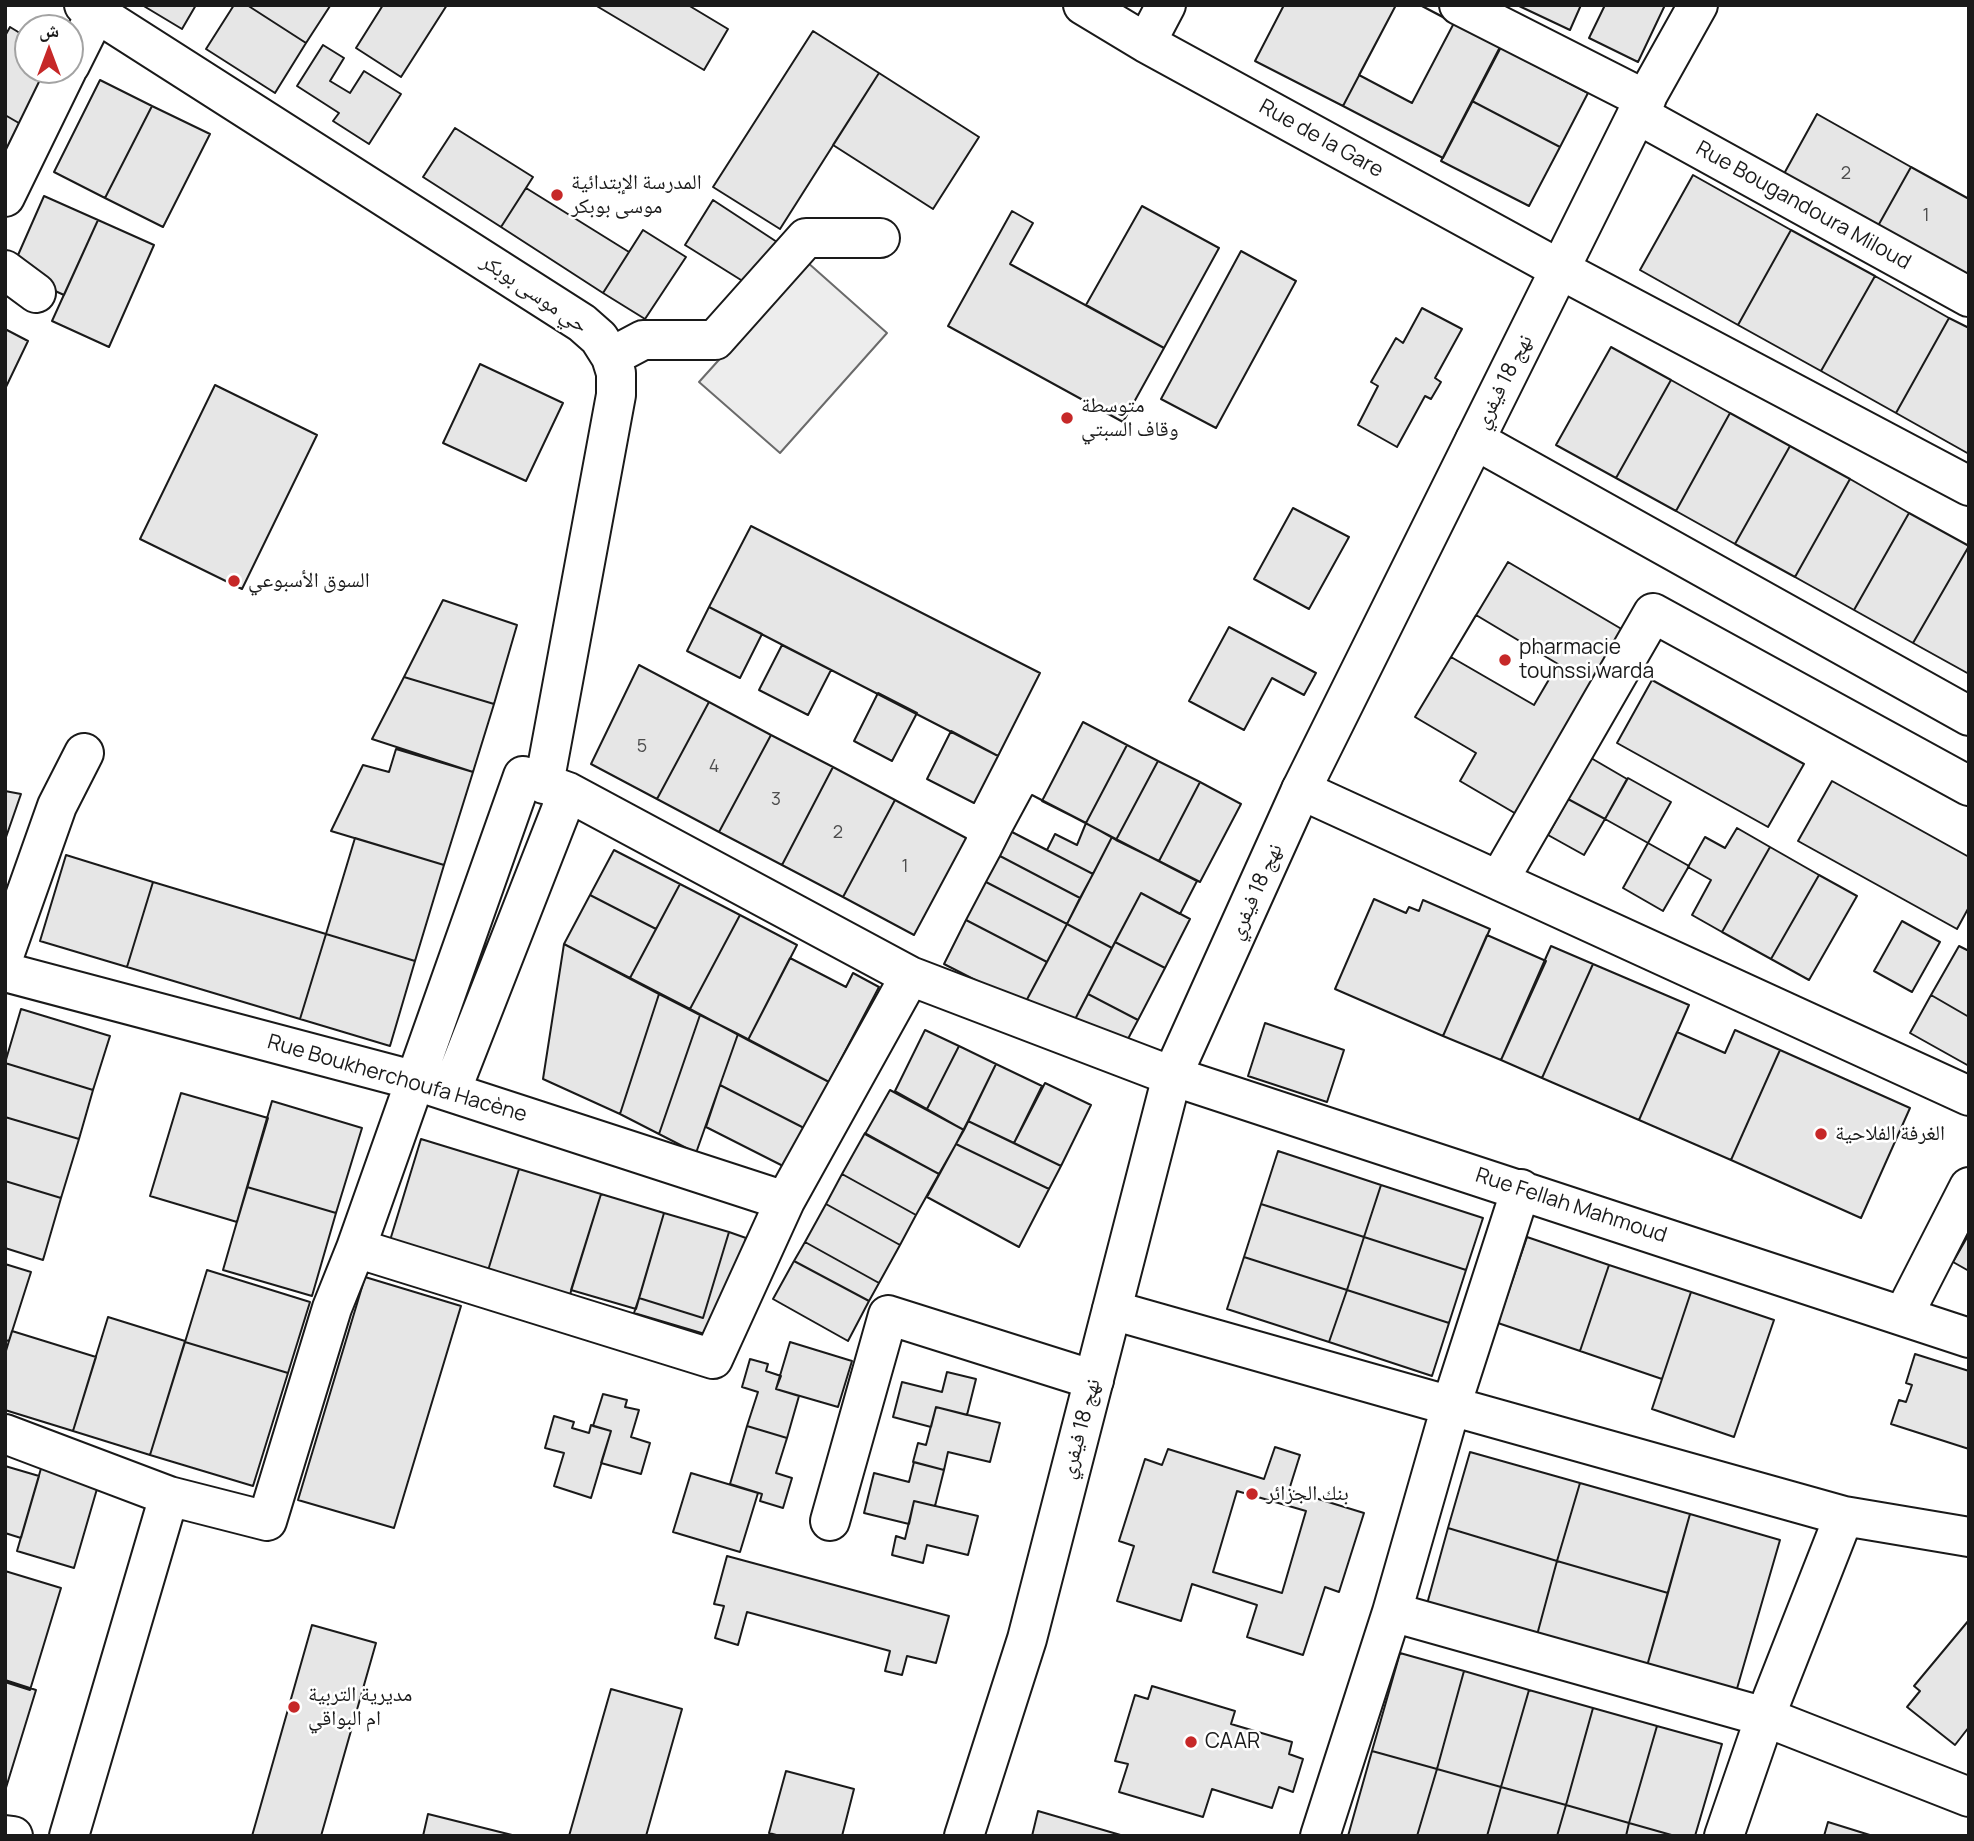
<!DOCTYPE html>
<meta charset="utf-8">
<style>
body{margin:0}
#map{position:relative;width:1974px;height:1841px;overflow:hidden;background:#fff;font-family:Manrope,"Noto Naskh Arabic",sans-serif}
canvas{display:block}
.frame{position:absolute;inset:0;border:7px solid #1a1a1a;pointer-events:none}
.north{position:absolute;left:14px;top:14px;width:70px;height:70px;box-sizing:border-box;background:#fff;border:2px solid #a3a3a3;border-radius:50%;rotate:0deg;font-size:19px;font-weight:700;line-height:28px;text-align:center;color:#1a1a1a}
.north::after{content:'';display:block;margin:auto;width:24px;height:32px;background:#c62828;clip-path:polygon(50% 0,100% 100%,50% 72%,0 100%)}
</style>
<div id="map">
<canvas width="1974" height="1841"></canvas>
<div class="frame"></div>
<div class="north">ش</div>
</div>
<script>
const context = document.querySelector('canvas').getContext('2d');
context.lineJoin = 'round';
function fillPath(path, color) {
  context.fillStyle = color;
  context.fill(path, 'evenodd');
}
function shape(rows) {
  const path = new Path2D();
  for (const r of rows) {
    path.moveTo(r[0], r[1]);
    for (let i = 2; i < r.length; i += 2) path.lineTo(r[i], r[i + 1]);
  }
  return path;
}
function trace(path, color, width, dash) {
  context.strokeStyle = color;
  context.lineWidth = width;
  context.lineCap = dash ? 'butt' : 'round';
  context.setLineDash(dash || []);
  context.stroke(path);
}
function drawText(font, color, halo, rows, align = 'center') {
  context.font = font + ' Manrope,"Noto Naskh Arabic",sans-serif';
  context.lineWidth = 5;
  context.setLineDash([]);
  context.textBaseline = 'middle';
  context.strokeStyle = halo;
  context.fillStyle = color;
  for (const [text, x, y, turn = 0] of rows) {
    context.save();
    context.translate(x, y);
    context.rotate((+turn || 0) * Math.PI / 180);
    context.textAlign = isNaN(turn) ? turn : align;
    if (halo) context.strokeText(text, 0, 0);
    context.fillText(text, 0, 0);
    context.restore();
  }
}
const built = shape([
 [807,262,887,333,780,453,699,382,807,262]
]);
fillPath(built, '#ededed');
trace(built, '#6a6a6a', 2);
const building = shape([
 [142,5,196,5,182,29,142,5],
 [234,5,247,5,306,43,275,93,206,49,234,5],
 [247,5,329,5,330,6,306,43,247,5],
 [383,5,447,5,401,77,356,48,383,5],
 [595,5,688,5,728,29,704,70,595,5],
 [1284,5,1396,5,1343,106,1255,61,1284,5],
 [1396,5,1420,5,1454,23,1412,103,1359,75,1396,5],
 [1396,5,1420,5,1501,47,1443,158,1343,106,1396,5],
 [1517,5,1581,5,1570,30,1517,5],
 [1605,5,1665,5,1638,62,1589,38,1605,5],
 [10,27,28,38,28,70,58,70,24,126,5,115,5,36,10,27],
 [813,31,879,73,780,229,713,187,813,31],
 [323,45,344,58,330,81,350,93,364,71,401,94,369,144,333,121,339,113,297,86,323,45],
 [1500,47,1588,93,1560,147,1472,101,1500,47],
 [879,73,979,137,933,209,833,145,879,73],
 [100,80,152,106,105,198,54,172,100,80],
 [1472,101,1560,147,1529,206,1441,161,1472,101],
 [152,106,210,134,163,227,105,198,152,106],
 [1817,114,1911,167,1874,233,1780,181,1817,114],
 [5,115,24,126,5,157,5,115],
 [455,128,533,177,501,227,423,177,455,128],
 [1911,167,1969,199,1969,285,1874,233,1911,167],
 [1693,175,1791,230,1738,325,1640,270,1693,175],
 [526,188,629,252,603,293,501,227,526,188],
 [44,196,98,220,64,295,11,271,44,196],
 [713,200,777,242,749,285,685,245,713,200],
 [1142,206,1219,248,1164,348,1086,305,1142,206],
 [1012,211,1033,223,1010,264,1164,348,1123,422,948,326,1012,211],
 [98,220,154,245,109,347,52,321,98,220],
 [643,230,686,257,645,319,603,293,643,230],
 [1791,230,1875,276,1821,371,1738,325,1791,230],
 [1241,251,1296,281,1216,428,1161,399,1241,251],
 [1875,276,1949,318,1896,413,1821,371,1875,276],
 [1422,308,1462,329,1435,378,1441,382,1431,399,1425,396,1397,447,1358,425,1378,386,1371,382,1396,338,1403,343,1422,308],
 [1949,318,1969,328,1969,454,1896,413,1949,318],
 [5,329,28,341,5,389,5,329],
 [1611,347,1671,380,1616,478,1556,445,1611,347],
 [480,364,563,403,526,481,443,443,480,364],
 [1671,380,1730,413,1676,511,1616,478,1671,380],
 [215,385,317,435,242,589,140,539,215,385],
 [1730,413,1790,446,1735,544,1676,511,1730,413],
 [1790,446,1850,479,1795,577,1735,544,1790,446],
 [1850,479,1909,513,1854,610,1795,577,1850,479],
 [1293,508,1349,537,1309,609,1254,579,1293,508],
 [1909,513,1969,546,1913,643,1854,610,1909,513],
 [751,526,1040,673,998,756,709,607,751,526],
 [1969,546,1969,674,1913,643,1969,546],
 [1508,562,1630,634,1518,815,1460,781,1476,753,1415,717,1508,562],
 [443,600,517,625,494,704,404,677,443,600],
 [709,607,762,634,740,678,687,651,709,607],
 [1476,615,1558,664,1534,705,1451,657,1476,615],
 [1229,627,1316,673,1304,695,1272,678,1244,730,1189,701,1229,627],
 [782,645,831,670,808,715,759,690,782,645],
 [639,665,709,702,657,799,591,764,639,665],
 [404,677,494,704,473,772,372,739,404,677],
 [1652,680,1804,764,1768,827,1617,743,1652,680],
 [878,693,917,713,892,761,854,741,878,693],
 [709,702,771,735,719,832,657,799,709,702],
 [1083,722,1127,745,1086,823,1042,801,1083,722],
 [951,731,998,756,974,803,927,779,951,731],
 [771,735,833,767,782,865,719,832,771,735],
 [1127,745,1158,761,1116,840,1086,823,1127,745],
 [396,749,473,772,444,865,331,831,363,765,389,772,396,749],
 [1591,758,1627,779,1605,819,1568,799,1591,758],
 [1158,761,1200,782,1159,861,1116,840,1158,761],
 [833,767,895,800,843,897,782,865,833,767],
 [1628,778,1671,802,1648,843,1605,819,1628,778],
 [1832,781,1969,857,1969,907,1957,929,1798,841,1832,781],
 [1200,782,1241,804,1200,882,1159,861,1200,782],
 [5,791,21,794,5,840,5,791],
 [1032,795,1086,823,1077,845,1055,834,1047,850,1012,832,1032,795],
 [1032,795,1112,837,1093,874,1012,832,1032,795],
 [1568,799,1605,819,1584,855,1548,835,1568,799],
 [895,800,966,838,914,935,843,897,895,800],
 [1737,828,1770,847,1722,932,1692,915,1711,880,1688,867,1705,837,1725,848,1737,828],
 [1012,832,1093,874,1080,898,1000,856,1012,832],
 [1112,837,1197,881,1180,914,1141,893,1112,948,1067,924,1112,837],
 [355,838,444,865,415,961,326,934,355,838],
 [1648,843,1689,866,1663,911,1623,888,1648,843],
 [1770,847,1819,875,1771,959,1722,932,1770,847],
 [614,850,680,884,656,929,590,895,614,850],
 [66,855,153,882,127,967,40,941,66,855],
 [1000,856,1080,898,1067,924,986,882,1000,856],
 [1819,875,1857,896,1809,980,1771,959,1819,875],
 [153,882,326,934,300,1019,127,967,153,882],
 [986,882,1067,924,1047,962,966,920,986,882],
 [680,884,740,915,690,1009,630,978,680,884],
 [1141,893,1190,919,1165,968,1115,942,1141,893],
 [590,895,656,929,630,978,564,944,590,895],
 [1374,899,1406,913,1409,907,1419,911,1423,900,1490,929,1443,1036,1335,989,1374,899],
 [740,915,797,945,748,1040,690,1009,740,915],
 [966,920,1047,962,1024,1005,944,964,966,920],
 [1902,921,1940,942,1912,992,1874,971,1902,921],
 [1067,924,1112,948,1070,1029,1024,1005,1067,924],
 [326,934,415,961,390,1046,300,1019,326,934],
 [1487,935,1546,961,1501,1060,1443,1036,1487,935],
 [1115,942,1165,968,1138,1020,1088,994,1115,942],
 [564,944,659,994,620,1114,543,1079,564,944],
 [1551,946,1593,964,1542,1078,1501,1060,1551,946],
 [1959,946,1969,951,1969,1017,1931,995,1959,946],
 [790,958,846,987,853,973,879,987,829,1082,748,1040,790,958],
 [1593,964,1689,1005,1639,1120,1542,1078,1593,964],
 [659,994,700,1015,659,1134,620,1114,659,994],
 [1088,994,1138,1020,1121,1052,1070,1029,1088,994],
 [1931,995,1969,1017,1969,1066,1910,1033,1931,995],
 [21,1009,110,1036,93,1090,5,1063,21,1009],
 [700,1015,738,1034,696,1153,659,1134,700,1015],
 [1265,1023,1344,1050,1327,1102,1248,1076,1265,1023],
 [925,1030,959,1046,927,1109,895,1091,925,1030],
 [1735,1030,1780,1050,1731,1160,1639,1120,1677,1032,1725,1053,1735,1030],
 [738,1034,829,1082,804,1128,720,1085,738,1034],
 [959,1046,996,1064,964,1130,927,1109,959,1046],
 [1780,1050,1910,1108,1861,1218,1731,1160,1780,1050],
 [5,1063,93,1090,79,1139,5,1117,5,1063],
 [996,1064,1042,1086,1014,1143,968,1121,996,1064],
 [1045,1083,1091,1105,1061,1166,1014,1143,1045,1083],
 [720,1085,804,1128,785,1167,706,1127,720,1085],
 [890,1090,964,1130,939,1174,865,1134,890,1090],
 [181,1093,268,1118,237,1222,150,1196,181,1093],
 [272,1101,362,1128,336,1213,247,1187,272,1101],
 [5,1117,79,1139,61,1198,5,1181,5,1117],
 [968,1121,1061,1166,1049,1189,956,1144,968,1121],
 [865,1133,939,1174,916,1215,842,1174,865,1133],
 [421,1139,519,1169,486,1277,388,1247,421,1139],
 [956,1144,1049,1189,1019,1247,927,1197,956,1144],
 [1278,1151,1381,1185,1364,1237,1261,1204,1278,1151],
 [519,1169,601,1194,568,1301,486,1277,519,1169],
 [842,1174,916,1215,900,1245,826,1204,842,1174],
 [5,1181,61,1198,43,1260,5,1248,5,1181],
 [1381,1185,1483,1218,1466,1270,1364,1237,1381,1185],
 [247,1187,336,1213,312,1296,223,1270,247,1187],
 [601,1194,664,1213,636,1309,571,1290,601,1194],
 [826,1204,900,1245,879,1283,805,1242,826,1204],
 [1261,1204,1364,1237,1347,1290,1244,1257,1261,1204],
 [664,1213,729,1232,703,1318,639,1298,664,1213],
 [729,1232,746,1238,715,1337,634,1313,639,1298,703,1318,729,1232],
 [1969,1234,1969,1271,1953,1262,1969,1234],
 [1364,1237,1466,1270,1449,1323,1347,1290,1364,1237],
 [1527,1237,1609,1265,1580,1351,1498,1323,1527,1237],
 [805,1242,879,1283,869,1301,794,1261,805,1242],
 [1244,1257,1347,1290,1329,1342,1227,1309,1244,1257],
 [794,1261,869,1301,848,1341,773,1299,794,1261],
 [5,1264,31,1272,9,1341,5,1340,5,1264],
 [1609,1265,1691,1292,1662,1379,1580,1351,1609,1265],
 [207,1270,310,1302,288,1373,185,1342,207,1270],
 [365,1277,461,1306,394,1528,298,1500,365,1277],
 [1347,1290,1449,1323,1432,1376,1329,1342,1347,1290],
 [1691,1292,1774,1320,1734,1437,1652,1409,1691,1292],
 [108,1317,185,1341,150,1455,73,1431,108,1317],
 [12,1331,96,1357,73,1431,5,1410,5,1354,12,1331],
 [185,1342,288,1373,253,1486,150,1455,185,1342],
 [790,1342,852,1361,838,1407,776,1389,790,1342],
 [1915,1354,1969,1371,1969,1449,1891,1424,1899,1400,1906,1402,1912,1385,1906,1383,1915,1354],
 [750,1359,768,1364,766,1371,781,1376,776,1389,799,1396,787,1438,747,1426,758,1392,742,1387,750,1359],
 [947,1372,976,1379,967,1415,936,1407,931,1427,893,1417,902,1382,942,1392,947,1372],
 [603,1394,627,1400,625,1407,639,1410,631,1437,650,1443,641,1474,601,1463,611,1431,593,1426,603,1394],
 [936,1407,1000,1423,990,1462,948,1452,944,1470,913,1462,918,1443,926,1445,936,1407],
 [554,1416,574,1422,572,1428,589,1433,591,1425,611,1431,591,1498,554,1486,564,1453,545,1448,554,1416],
 [747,1426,787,1438,776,1473,792,1478,783,1508,760,1501,762,1494,730,1484,747,1426],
 [1275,1447,1300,1455,1289,1490,1364,1513,1339,1592,1325,1587,1303,1655,1247,1637,1257,1605,1192,1584,1181,1621,1117,1601,1134,1546,1119,1541,1145,1459,1162,1465,1168,1449,1264,1479,1275,1447],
 [1470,1452,1580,1483,1557,1561,1448,1528,1470,1452],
 [914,1462,944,1470,935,1506,914,1501,909,1524,864,1513,874,1473,909,1482,914,1462],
 [42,1465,99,1482,74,1568,17,1551,42,1465],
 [5,1466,39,1476,21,1538,5,1533,5,1466],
 [691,1473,758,1493,740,1552,673,1532,691,1473],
 [1580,1483,1690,1514,1668,1593,1557,1561,1580,1483],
 [1237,1491,1306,1511,1282,1593,1213,1572,1237,1491],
 [914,1501,978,1516,968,1555,927,1545,923,1563,892,1555,896,1536,905,1539,914,1501],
 [1690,1514,1780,1540,1736,1692,1647,1666,1690,1514],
 [1448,1528,1557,1561,1537,1635,1427,1604,1448,1528],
 [727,1556,949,1616,936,1663,907,1656,902,1675,885,1671,890,1651,747,1612,738,1645,715,1638,724,1606,714,1604,727,1556],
 [1557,1561,1668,1593,1647,1666,1537,1635,1557,1561],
 [5,1571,61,1588,30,1690,5,1682,5,1571],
 [1969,1620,1969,1727,1955,1745,1907,1707,1920,1691,1914,1686,1969,1620],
 [312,1625,376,1643,321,1836,252,1836,312,1625],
 [1400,1653,1464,1671,1437,1769,1372,1751,1400,1653],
 [1464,1671,1529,1690,1501,1787,1437,1769,1464,1671],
 [5,1680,36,1690,5,1791,5,1680],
 [1152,1686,1235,1711,1231,1724,1292,1742,1289,1754,1303,1759,1293,1792,1279,1787,1272,1808,1212,1789,1203,1817,1119,1792,1128,1764,1115,1761,1135,1695,1148,1699,1152,1686],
 [611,1689,682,1709,646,1836,569,1836,611,1689],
 [1529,1690,1593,1708,1566,1805,1501,1787,1529,1690],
 [1593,1708,1657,1726,1629,1823,1566,1805,1593,1708],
 [1657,1726,1722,1744,1695,1836,1675,1836,1629,1823,1657,1726],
 [1372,1751,1437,1769,1417,1836,1348,1836,1372,1751],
 [1437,1769,1501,1787,1487,1836,1417,1836,1437,1769],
 [786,1771,854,1789,842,1836,780,1836,769,1833,786,1771],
 [1501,1787,1566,1805,1557,1836,1487,1836,1501,1787],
 [1566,1805,1629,1823,1626,1836,1557,1836,1566,1805],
 [1038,1811,1124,1836,1032,1836,1038,1811],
 [428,1814,516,1836,423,1836,428,1814],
 [1828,1822,1873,1836,1824,1836,1828,1822],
 [1629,1823,1675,1836,1626,1836,1629,1823]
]);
fillPath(building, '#e6e6e6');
trace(building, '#1a1a1a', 2);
const minor = shape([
 [84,5,582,323,599,338,611,357,616,373,616,395,544,784],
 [1083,5,1146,43,1561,270,1969,486],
 [1459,5,1646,100],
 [1146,43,1166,5],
 [70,65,96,13],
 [1637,114,1969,297],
 [5,197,67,70],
 [5,270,36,293],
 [611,357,643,340,715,340,806,238,880,238],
 [1475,440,1969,716],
 [1301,790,1969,1096],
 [1499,880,1653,613,1969,786],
 [5,953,57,806,84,753],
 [5,972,413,1080,785,1201],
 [910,976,785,1201,713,1359,356,1248,523,776,568,792,910,976,1172,1076,1969,1338],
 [451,1091,568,792],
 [1521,1189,1451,1406,1844,1516],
 [1112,1310,1451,1406,1392,1612],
 [1903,1316,1969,1187],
 [5,1434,169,1496],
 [830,1521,888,1315,1094,1380],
 [5,1835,13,1836],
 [69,1836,169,1496,267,1521,332,1308,356,1248],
 [1320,1836,1392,1612,1765,1717,1969,1797],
 [1724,1836,1765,1717,1844,1516,1969,1537]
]);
const major = shape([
 [964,1836,1027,1639,1172,1076,1301,790,1637,114,1698,5]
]);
trace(minor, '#1a1a1a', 42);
trace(major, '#1a1a1a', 42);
trace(minor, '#fff', 38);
trace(major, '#fff', 38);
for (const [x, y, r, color] of [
 [557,195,7,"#c62828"],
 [1067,418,7,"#c62828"],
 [234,581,7,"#c62828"],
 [1505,660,7,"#c62828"],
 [1821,1134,7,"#c62828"],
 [1252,1494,7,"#c62828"],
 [294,1707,7,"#c62828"],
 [1191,1742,7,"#c62828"]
]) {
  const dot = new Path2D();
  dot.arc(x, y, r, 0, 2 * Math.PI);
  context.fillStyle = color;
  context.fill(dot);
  trace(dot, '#fff', 2.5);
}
drawText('18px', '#4d4d4d', null, [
 ["2",1846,174],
 ["1",1926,216],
 ["5",642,747],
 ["4",714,767],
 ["3",776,800],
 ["2",838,833],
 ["1",905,867]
]);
drawText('21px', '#1a1a1a', '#fff', [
 ["Rue de la Gare",1321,139,29],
 ["Rue Bougandoura Miloud",1803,206,29],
 ["حي موسى بوبكر",534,294,34],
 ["نهج 18 فيفري",1504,382,-63],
 ["نهج 18 فيفري",1256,892,-66],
 ["Rue Boukherchoufa Hacène",397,1079,16],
 ["Rue Fellah Mahmoud",1571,1206,18],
 ["نهج 18 فيفري",1081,1429,-75]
]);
drawText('21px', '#1a1a1a', '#fff', [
 ["المدرسة الإبتدائية",571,183],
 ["موسى بوبكر",571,207],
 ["متوسطة",1081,406],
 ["وقاف السبتي",1081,430],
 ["السوق الأسبوعي",248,581],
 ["pharmacie",1519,648],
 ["tounssi warda",1519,672],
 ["الغرفة الفلاحية",1835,1134],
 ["بنك الجزائر",1266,1494],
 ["مديرية التربية",308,1695],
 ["ام البواقي",308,1719],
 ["CAAR",1205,1742]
], 'left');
</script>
